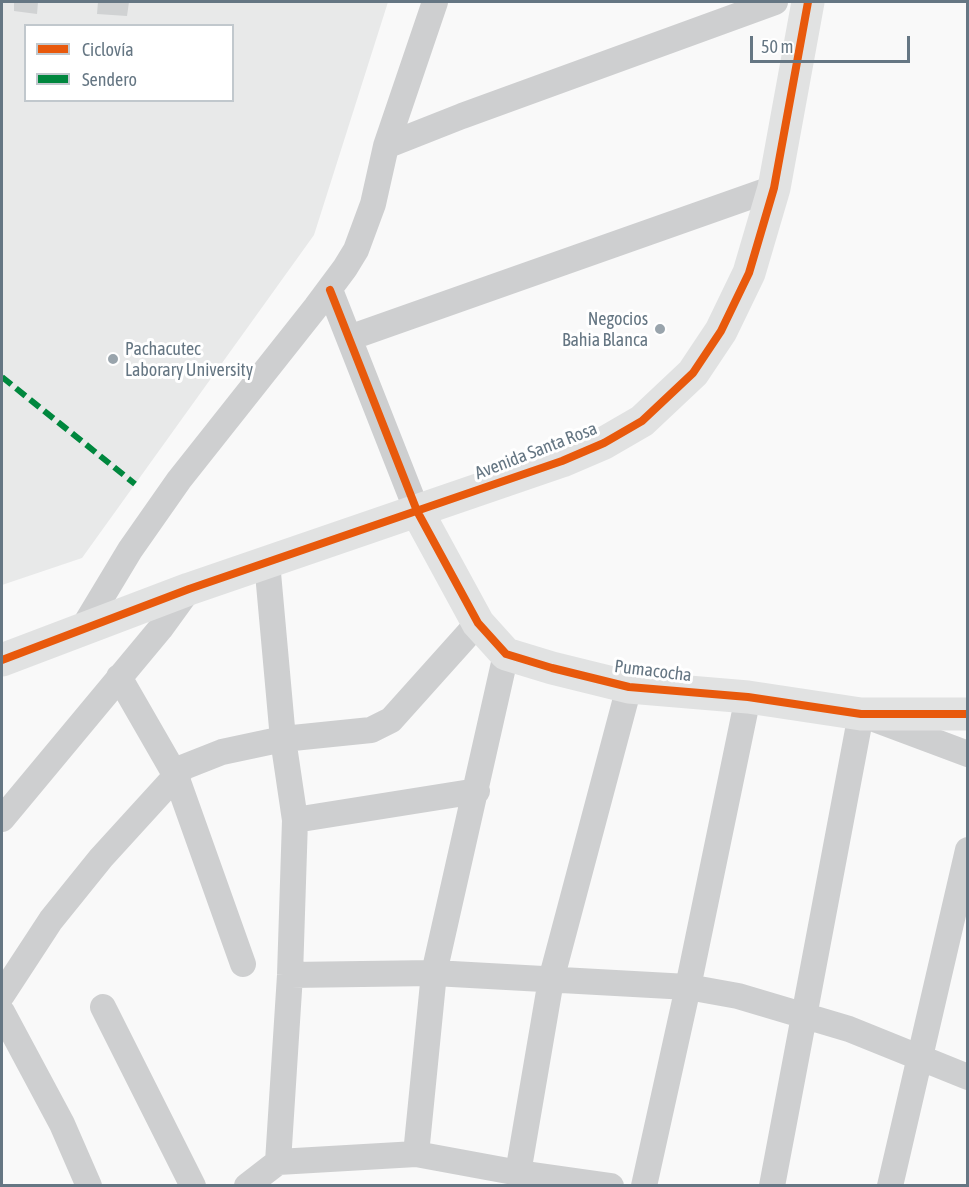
<!DOCTYPE html>
<meta charset="utf-8">
<style>
body{margin:0}
#map{position:relative;width:969px;height:1187px;overflow:hidden;background:#f9f9f9;font-family:"Asap Condensed",sans-serif}
canvas{display:block}
.frame{position:absolute;inset:0;border:3px solid #657683;pointer-events:none}
.legend{position:absolute;left:24px;top:24px;width:210px;height:78px;box-sizing:border-box;background:#fff;border:2px solid #c1c8cd;margin:0;padding:8px 10px;list-style:none;font-size:18px;color:#657683}
.legend li{display:flex;align-items:center;gap:12px;height:30px}
.legend b{width:30px;border:2px solid #c1c8cd}
.scale{position:absolute;left:750px;top:36px;width:160px;height:27px;box-sizing:border-box;border:3px solid #657683;border-top:0;padding-left:8px;font-size:18px;line-height:21px;white-space:nowrap;color:#657683;-webkit-text-stroke:4px #fff;paint-order:stroke}
</style>
<div id="map">
<canvas width="969" height="1187"></canvas>
<div class="frame"></div>
<ul class="legend">
<li><b style="height:8px;background:#e8590c"></b>Ciclovía</li>
<li><b style="height:8px;background:#00873e"></b>Sendero</li>
</ul>
<div class="scale">50 m</div>
</div>
<script>
const context = document.querySelector('canvas').getContext('2d');
context.lineJoin = 'round';
function fillPath(path, color) {
  context.fillStyle = color;
  context.fill(path, 'evenodd');
}
function shape(rows) {
  const path = new Path2D();
  for (const r of rows) {
    path.moveTo(r[0], r[1]);
    for (let i = 2; i < r.length; i += 2) path.lineTo(r[i], r[i + 1]);
  }
  return path;
}
function trace(path, color, width, dash) {
  context.strokeStyle = color;
  context.lineWidth = width;
  context.lineCap = dash ? 'butt' : 'round';
  context.setLineDash(dash || []);
  context.stroke(path);
}
function drawText(font, color, halo, rows, align = 'center') {
  context.font = font + ' "Asap Condensed",sans-serif';
  context.lineWidth = 6;
  context.setLineDash([]);
  context.textBaseline = 'middle';
  context.strokeStyle = halo;
  context.fillStyle = color;
  for (const [text, x, y, turn = 0] of rows) {
    context.save();
    context.translate(x, y);
    context.rotate((+turn || 0) * Math.PI / 180);
    context.textAlign = isNaN(turn) ? turn : align;
    if (halo) context.strokeText(text, 0, 0);
    context.fillText(text, 0, 0);
    context.restore();
  }
}
fillPath(shape([
 [2,2,388,2,314,235,82,558,2,585],
 [26,26,232,26,232,100,26,100]
]), '#e8e9e9');
fillPath(shape([
 [14,2,38,2,37,14,14,11],
 [98,2,129,2,127,16,97,14]
]), '#d0d2d3');
trace(shape([
 [386,146,462,116,775,2],
 [330,290,417,511],
 [349,338,774,188],
 [267,562,283,739,295,820,290,975,278,1162],
 [83,628,130,550,179,480,316,307,345,268,356,250,373,204,386,146,435,2],
 [119,677,176,776,243,964],
 [2,819,160,629,189,589],
 [295,820,477,791],
 [290,975,434,973,688,987,738,996,849,1029,968,1077],
 [2,995,51,920,101,858,184,767,222,752,283,739,371,730,391,720,478,623],
 [103,1007,193,1186],
 [2,1012,62,1124,89,1186],
 [416,1154,434,973,506,654],
 [518,1173,551,980,629,687],
 [247,1186,278,1162,416,1154,519,1173,611,1186],
 [644,1186,688,987,748,697],
 [772,1186,861,714,968,754],
 [890,1186,968,850]
]), '#cecfd0', 26);
trace(shape([
 [417,511,478,623,506,654,552,668,629,687,748,697,861,714,968,714],
 [2,660,189,589,562,461,604,443,642,421,693,373,721,331,749,273,774,188,808,2]
]), '#e1e2e2', 33);
trace(shape([
 [2,377,135,484]
]), '#00873e', 6, [12, 6]);
trace(shape([
 [330,290,417,511,478,623,506,654,552,668,629,687,748,697,861,714,968,714],
 [2,660,189,589,562,461,604,443,642,421,693,373,721,331,749,273,774,188,808,2]
]), '#e8590c', 8);
for (const [x, y, r, color] of [
 [660,329,6,"#99a4ac"],
 [113,359,6,"#99a4ac"]
]) {
  const dot = new Path2D();
  dot.arc(x, y, r, 0, 2 * Math.PI);
  context.fillStyle = color;
  context.fill(dot);
  trace(dot, '#fff', 2);
}
drawText('18px', '#657683', '#fff', [
 ["Negocios",648,319],
 ["Bahia Blanca",648,340],
 ["Pachacutec",125,349,"left"],
 ["Laborary University",125,370,"left"]
], 'right');
drawText('18px', '#657683', '#fff', [
 ["Avenida Santa Rosa",536,451,-21],
 ["Pumacocha",653,671,7]
]);
</script>
